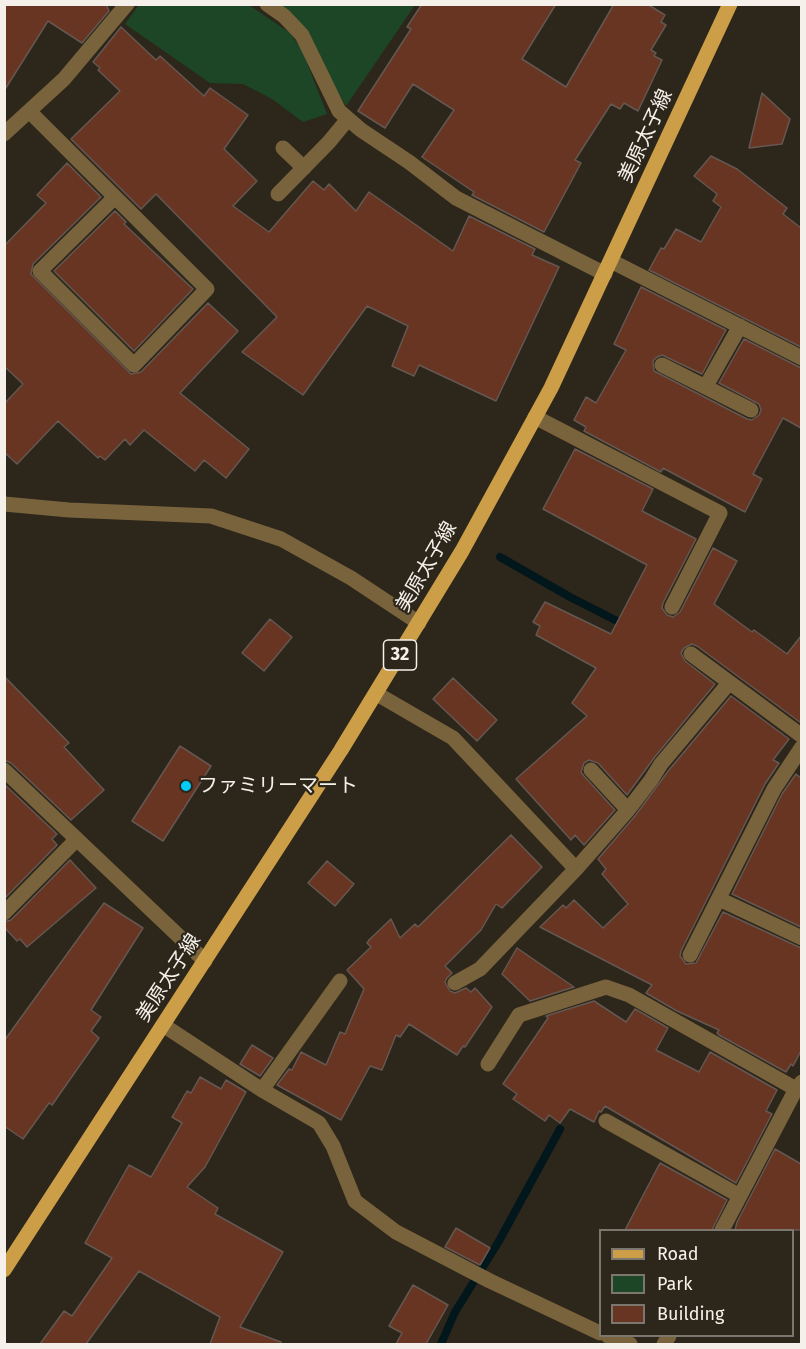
<!DOCTYPE html>
<meta charset="utf-8">
<style>
body{margin:0}
#map{position:relative;width:806px;height:1349px;overflow:hidden;background:#2c261b;font-family:"Fira Sans",sans-serif}
canvas{display:block}
.frame{position:absolute;inset:0;border:6px solid #f5f1ea;pointer-events:none}
.legend{position:absolute;left:599px;top:1229px;width:195px;height:108px;box-sizing:border-box;background:#2c261b;border:2px solid #7c776e;margin:0;padding:8px 10px;list-style:none;font-size:18px;color:#f5f1ea}
.legend li{display:flex;align-items:center;gap:12px;height:30px}
.legend b{width:30px;border:2px solid #7c776e}
</style>
<div id="map">
<canvas width="806" height="1349"></canvas>
<div class="frame"></div>
<ul class="legend">
<li><b style="height:8px;background:#cc9e47"></b>Road</li>
<li><b style="height:16px;background:#1d4627"></b>Park</li>
<li><b style="height:16px;background:#673521"></b>Building</li>
</ul>
</div>
<script>
const context = document.querySelector('canvas').getContext('2d');
context.lineJoin = 'round';
function fillPath(path, color) {
  context.fillStyle = color;
  context.fill(path, 'evenodd');
}
function shape(rows) {
  const path = new Path2D();
  for (const r of rows) {
    path.moveTo(r[0], r[1]);
    for (let i = 2; i < r.length; i += 2) path.lineTo(r[i], r[i + 1]);
  }
  return path;
}
function trace(path, color, width, dash) {
  context.strokeStyle = color;
  context.lineWidth = width;
  context.lineCap = dash ? 'butt' : 'round';
  context.setLineDash(dash || []);
  context.stroke(path);
}
function drawText(font, color, halo, rows, align = 'center') {
  context.font = font + ' "Fira Sans","Noto Sans JP",sans-serif';
  context.lineWidth = 4.5;
  context.setLineDash([]);
  context.textBaseline = 'middle';
  context.strokeStyle = halo;
  context.fillStyle = color;
  for (const [text, x, y, turn = 0] of rows) {
    context.save();
    context.translate(x, y);
    context.rotate((+turn || 0) * Math.PI / 180);
    context.textAlign = isNaN(turn) ? turn : align;
    if (halo) context.strokeText(text, 0, 0);
    context.fillText(text, 0, 0);
    context.restore();
  }
}
fillPath(shape([
 [139,5,249,5,290,33,302,50,327,114,303,122,272,99,243,84,210,83,125,24],
 [281,5,415,5,346,106,317,56,309,33]
]), '#1d4627');
trace(shape([
 [500,557,570,597,627,626],
 [441,1344,455,1312,499,1241,560,1129]
]), '#01171c', 8);
const building = shape([
 [4,4,106,4,109,11,82,43,48,21,4,91,4,4],
 [422,4,556,4,522,59,566,87,614,4,647,4,665,15,661,22,666,25,651,50,656,53,654,56,662,60,638,111,624,103,620,109,611,104,575,160,581,163,544,232,472,195,474,192,422,157,454,110,413,84,385,128,358,111,411,29,407,27,422,4],
 [121,27,156,60,160,56,204,96,210,88,248,115,224,149,257,181,233,206,269,232,313,181,324,190,329,184,356,211,369,192,453,251,469,216,535,249,532,255,559,267,496,401,419,365,414,376,392,366,408,326,367,306,303,395,242,352,277,317,156,194,141,209,71,139,120,91,98,70,100,68,93,62,121,27],
 [762,93,790,119,782,144,749,148,762,93],
 [711,156,737,169,787,208,783,214,801,228,801,347,649,270,661,248,664,249,676,229,701,242,721,207,713,201,717,194,694,176,711,156],
 [67,163,101,197,33,264,31,274,131,374,141,372,208,303,238,331,180,393,249,449,226,478,204,460,195,471,144,430,130,445,125,439,105,460,100,456,98,458,58,421,17,464,4,452,4,404,23,384,4,366,4,246,46,203,37,195,67,163],
 [115,211,126,222,124,224,193,289,134,351,54,271,115,211],
 [641,287,726,330,702,374,662,355,657,357,653,361,654,371,747,419,752,420,759,415,761,410,759,404,719,383,744,339,801,368,801,428,783,418,753,474,762,479,745,512,663,468,661,472,584,431,586,427,574,420,586,397,596,403,626,350,614,344,641,287],
 [575,449,653,489,642,511,696,539,663,603,662,608,667,615,673,617,680,612,713,548,737,561,714,604,752,632,754,630,787,654,801,636,801,723,697,646,692,644,684,648,681,653,685,661,715,684,654,758,627,795,598,763,589,760,584,763,581,772,584,776,615,810,584,845,575,835,571,840,516,779,587,716,572,703,596,668,536,635,540,626,533,622,545,602,611,634,647,565,543,509,575,449],
 [270,619,292,637,264,671,242,653,270,619],
 [4,676,69,743,64,747,104,790,71,820,11,763,4,760,4,676],
 [453,678,497,720,477,741,433,699,453,678],
 [731,696,789,739,773,760,779,763,765,784,681,951,680,956,686,964,696,963,723,912,801,948,801,1051,793,1066,791,1064,786,1072,719,1035,717,1033,719,1030,677,1011,646,993,652,985,540,927,563,905,566,908,574,900,603,928,628,904,602,874,606,869,598,859,635,816,669,770,731,696],
 [180,746,211,766,163,841,132,821,180,746],
 [796,774,801,778,801,927,732,894,782,794,796,774],
 [4,784,57,834,52,839,57,845,4,899,4,784],
 [511,835,542,867,502,908,496,904,481,930,445,966,452,973,447,978,445,982,450,991,455,993,466,988,471,992,475,988,492,1007,465,1047,463,1046,457,1055,409,1024,400,1037,396,1035,382,1070,370,1066,341,1120,277,1085,289,1069,292,1070,301,1052,326,1065,340,1032,345,1034,364,989,347,970,371,947,367,943,369,940,391,919,400,938,415,924,418,927,511,835],
 [70,860,96,888,27,947,20,939,17,941,4,927,4,922,11,920,70,860],
 [327,861,354,884,335,906,308,883,327,861],
 [104,903,143,928,91,1010,101,1017,91,1031,99,1038,52,1105,49,1103,23,1139,4,1126,4,1041,104,903],
 [517,948,574,987,530,1001,502,974,517,948],
 [594,1001,626,1022,635,1009,668,1028,656,1050,699,1072,710,1052,777,1090,766,1111,772,1114,736,1183,605,1106,601,1112,599,1111,594,1122,570,1109,560,1123,549,1115,545,1121,513,1099,517,1094,503,1084,548,1018,546,1016,594,1001],
 [252,1045,273,1058,260,1076,240,1064,252,1045],
 [200,1077,221,1089,226,1080,246,1092,205,1167,187,1187,218,1208,215,1214,283,1252,240,1327,281,1342,281,1344,210,1344,220,1317,139,1271,86,1344,40,1344,64,1311,72,1316,112,1258,85,1243,129,1165,151,1177,182,1123,172,1117,174,1114,187,1091,191,1093,200,1077],
 [775,1149,801,1164,801,1230,735,1230,737,1222,775,1149],
 [660,1163,727,1200,712,1230,625,1230,660,1163],
 [456,1228,490,1248,480,1265,445,1247,456,1228],
 [413,1285,448,1305,426,1344,396,1344,402,1333,389,1326,413,1285]
]);
fillPath(building, '#673521');
trace(building, '#655751', 1.5);
trace(shape([
 [267,4,284,16,302,35,339,111,361,130,409,162,456,198,605,274],
 [29,111,207,289,134,365,40,271,115,197],
 [4,134,64,79,127,4],
 [283,148,304,168],
 [278,194,329,142,348,119],
 [611,261,802,358],
 [662,365,751,410],
 [706,386,740,326],
 [535,417,720,513,672,607],
 [691,654,802,736],
 [377,694,453,738,576,869],
 [4,770,205,961],
 [591,770,628,810],
 [719,899,802,938],
 [4,913,77,839],
 [690,955,774,789,802,747],
 [455,983,480,969,576,869,628,810,651,780,661,764,729,683],
 [163,1025,262,1090,319,1123,333,1146,355,1201,396,1232,490,1281,600,1333],
 [488,1064,519,1015,606,987,629,995,796,1089],
 [262,1090,340,981],
 [606,1121,740,1196],
 [722,1230,796,1089,802,1082],
 [608,1336,630,1344],
 [664,1344,669,1336]
]), '#79633c', 15);
trace(shape([
 [4,504,69,510,211,516,281,539,351,578,419,623]
]), '#79633c', 15);
trace(shape([
 [4,1270,341,750,462,551,551,388,730,4]
]), '#cc9e47', 15);
for (const [x, y, r, color] of [
 [186,786,6,"#05cbf9"]
]) {
  const dot = new Path2D();
  dot.arc(x, y, r, 0, 2 * Math.PI);
  context.fillStyle = color;
  context.fill(dot);
  trace(dot, '#2c261b', 2);
}
for (const [x, y, w] of [
 [400,655,33]
]) {
  const box = new Path2D();
  box.roundRect(x - w / 2, y - 15, w, 30, 4.5);
  context.fillStyle = '#2c261b';
  context.fill(box);
  trace(box, '#f5f1ea', 1.5);
}
drawText('bold 18px', '#f5f1ea', null, [
 ["32",400,655]
]);
drawText('20px', '#f5f1ea', '#2c261b', [
 ["美原太子線",646,136,-65],
 ["美原太子線",427,567,-60],
 ["美原太子線",169,978,-57]
]);
drawText('20px', '#f5f1ea', '#2c261b', [
 ["ファミリーマート",198,786]
], 'left');
</script>
